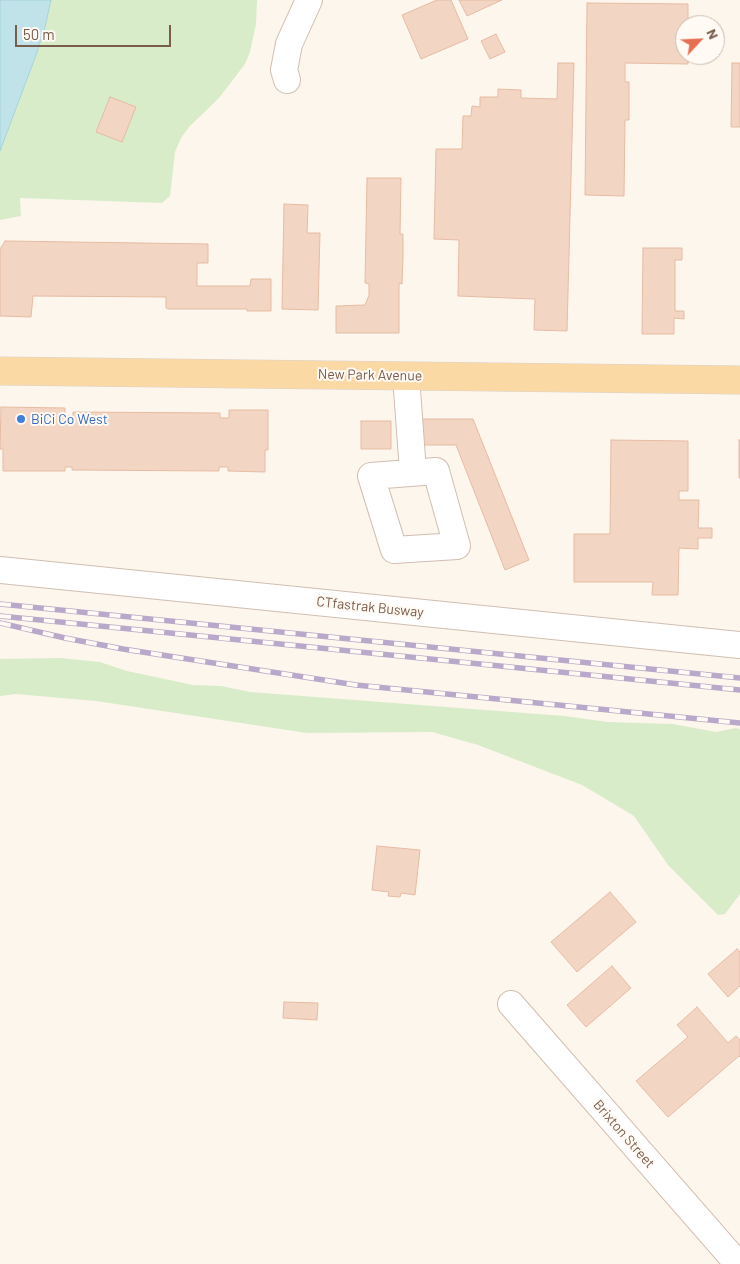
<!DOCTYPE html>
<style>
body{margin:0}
#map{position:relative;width:740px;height:1264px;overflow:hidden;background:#fdf6ec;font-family:Barlow,sans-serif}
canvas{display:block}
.north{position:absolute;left:675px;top:15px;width:50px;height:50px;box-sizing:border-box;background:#fffaf3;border:1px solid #cabbb1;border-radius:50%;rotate:65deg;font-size:14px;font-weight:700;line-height:20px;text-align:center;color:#7a5c4d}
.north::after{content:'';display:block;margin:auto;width:18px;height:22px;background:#e76f51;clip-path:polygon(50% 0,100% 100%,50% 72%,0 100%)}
.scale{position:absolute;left:15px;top:25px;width:156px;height:22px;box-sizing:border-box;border:2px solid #7a5c4d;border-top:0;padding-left:6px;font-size:15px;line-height:18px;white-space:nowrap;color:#7a5c4d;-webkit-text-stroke:4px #fffaf3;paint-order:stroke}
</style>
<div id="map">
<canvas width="740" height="1264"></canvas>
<div class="north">N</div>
<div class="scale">50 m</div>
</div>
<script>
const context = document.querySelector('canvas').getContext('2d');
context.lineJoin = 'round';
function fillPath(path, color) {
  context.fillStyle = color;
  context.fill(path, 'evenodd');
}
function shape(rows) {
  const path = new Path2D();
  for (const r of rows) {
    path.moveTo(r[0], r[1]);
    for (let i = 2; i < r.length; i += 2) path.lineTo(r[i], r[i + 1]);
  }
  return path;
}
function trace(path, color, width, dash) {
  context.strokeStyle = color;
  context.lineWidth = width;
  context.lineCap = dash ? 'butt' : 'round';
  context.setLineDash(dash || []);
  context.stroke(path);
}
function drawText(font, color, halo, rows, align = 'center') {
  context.font = font + ' Barlow,sans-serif';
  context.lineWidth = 4;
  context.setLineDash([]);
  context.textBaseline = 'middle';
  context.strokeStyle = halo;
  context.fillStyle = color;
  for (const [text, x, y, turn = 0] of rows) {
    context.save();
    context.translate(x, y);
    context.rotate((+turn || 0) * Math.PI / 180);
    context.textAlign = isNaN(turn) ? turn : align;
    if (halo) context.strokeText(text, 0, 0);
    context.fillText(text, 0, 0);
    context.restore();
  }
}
fillPath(shape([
 [51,0,257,0,256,24,250,52,245,64,219,98,189,127,181,138,175,152,170,196,162,203,20,198,21,216,0,220,0,151,36,55,45,27],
 [60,658,100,662,127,671,193,685,221,686,250,692,564,716,608,722,673,724,716,732,736,728,740,729,740,894,725,914,718,915,668,865,634,816,614,804,582,785,478,745,432,732,307,733,96,701,16,694,0,696,0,659]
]), '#d8ecc9');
const water = shape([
 [0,0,51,0,45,27,36,55,0,151,0,0]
]);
fillPath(water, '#bfe3e8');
trace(water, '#a5d3da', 1);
const building = shape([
 [437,0,451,0,468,39,421,59,402,15,437,0],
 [459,0,502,0,467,16,459,0],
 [587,3,688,4,688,25,685,25,685,55,688,55,688,64,625,63,625,82,629,82,629,120,625,120,624,196,585,195,587,3],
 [496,34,505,52,490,59,481,41,496,34],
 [558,63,574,63,567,331,534,330,535,299,458,296,459,240,434,239,436,149,462,149,463,116,471,116,472,106,480,107,480,97,498,97,498,89,521,90,521,98,557,99,558,63],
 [732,63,740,63,740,127,731,127,732,63],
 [110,97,136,107,122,142,96,132,110,97],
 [367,178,401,178,400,234,403,234,403,257,402,284,399,283,399,333,336,333,336,306,365,305,369,295,369,284,365,283,367,178],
 [284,204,308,205,307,233,320,233,318,310,282,309,284,204],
 [5,241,208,244,208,263,197,263,197,286,250,286,251,279,271,279,271,311,247,311,247,309,168,309,166,308,166,297,33,296,31,317,0,316,0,249,5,241],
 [643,248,682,248,682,260,675,260,675,311,684,311,684,319,674,318,674,334,642,334,643,248],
 [1,407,65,408,65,416,73,416,73,412,220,413,220,418,229,418,229,410,268,410,268,450,265,450,265,472,228,471,228,467,219,467,219,471,72,470,72,467,65,467,65,471,3,471,3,449,0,449,1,407],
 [422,419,473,419,529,560,505,570,456,445,422,445,422,419],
 [361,421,391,421,391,449,361,449,361,421],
 [611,440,688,441,688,491,679,491,679,500,699,500,698,528,712,528,712,538,698,538,698,549,679,548,678,595,652,595,653,582,574,582,574,534,610,534,611,440],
 [739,440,740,440,740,478,739,478,739,440],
 [377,846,420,850,415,895,401,893,400,897,388,896,389,892,372,890,377,846],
 [610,892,636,922,577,972,551,942,610,892],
 [737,949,740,952,740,986,728,997,708,974,737,949],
 [612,966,631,988,586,1027,567,1005,612,966],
 [284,1002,318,1003,317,1020,283,1018,284,1002],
 [697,1007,728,1043,736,1036,740,1040,740,1057,739,1056,668,1117,636,1081,688,1037,677,1025,697,1007]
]);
fillPath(building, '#f3d5c3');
trace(building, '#e6bba3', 1);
const minor = shape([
 [287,80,284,70,289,44,309,0],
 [406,376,413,472],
 [436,471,457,546,394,550,371,476,436,471],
 [0,570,740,645],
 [511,1004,738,1264]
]);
const major = shape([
 [0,371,740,380]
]);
trace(minor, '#d1beb0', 28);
trace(major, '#dad1cd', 29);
trace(minor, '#fff', 26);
trace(major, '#fbd9a5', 28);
const rail = shape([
 [0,604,740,678],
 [0,616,740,690],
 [0,623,65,638,123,649,356,685,740,723]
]);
trace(rail, '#b9a8c9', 5.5);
trace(rail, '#fffaf3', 4, [11]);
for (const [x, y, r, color] of [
 [21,419,5,"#3f7fe0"]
]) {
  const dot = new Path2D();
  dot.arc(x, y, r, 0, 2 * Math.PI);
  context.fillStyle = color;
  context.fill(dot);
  trace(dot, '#fffaf3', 2);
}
drawText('14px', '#7a5c4d', '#fffaf3', [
 ["New Park Avenue",370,375,1],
 ["CTfastrak Busway",370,607,6],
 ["Brixton Street",624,1134,49]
]);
drawText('14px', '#366cbe', '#fffaf3', [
 ["BiCi Co West",31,419]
], 'left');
</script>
